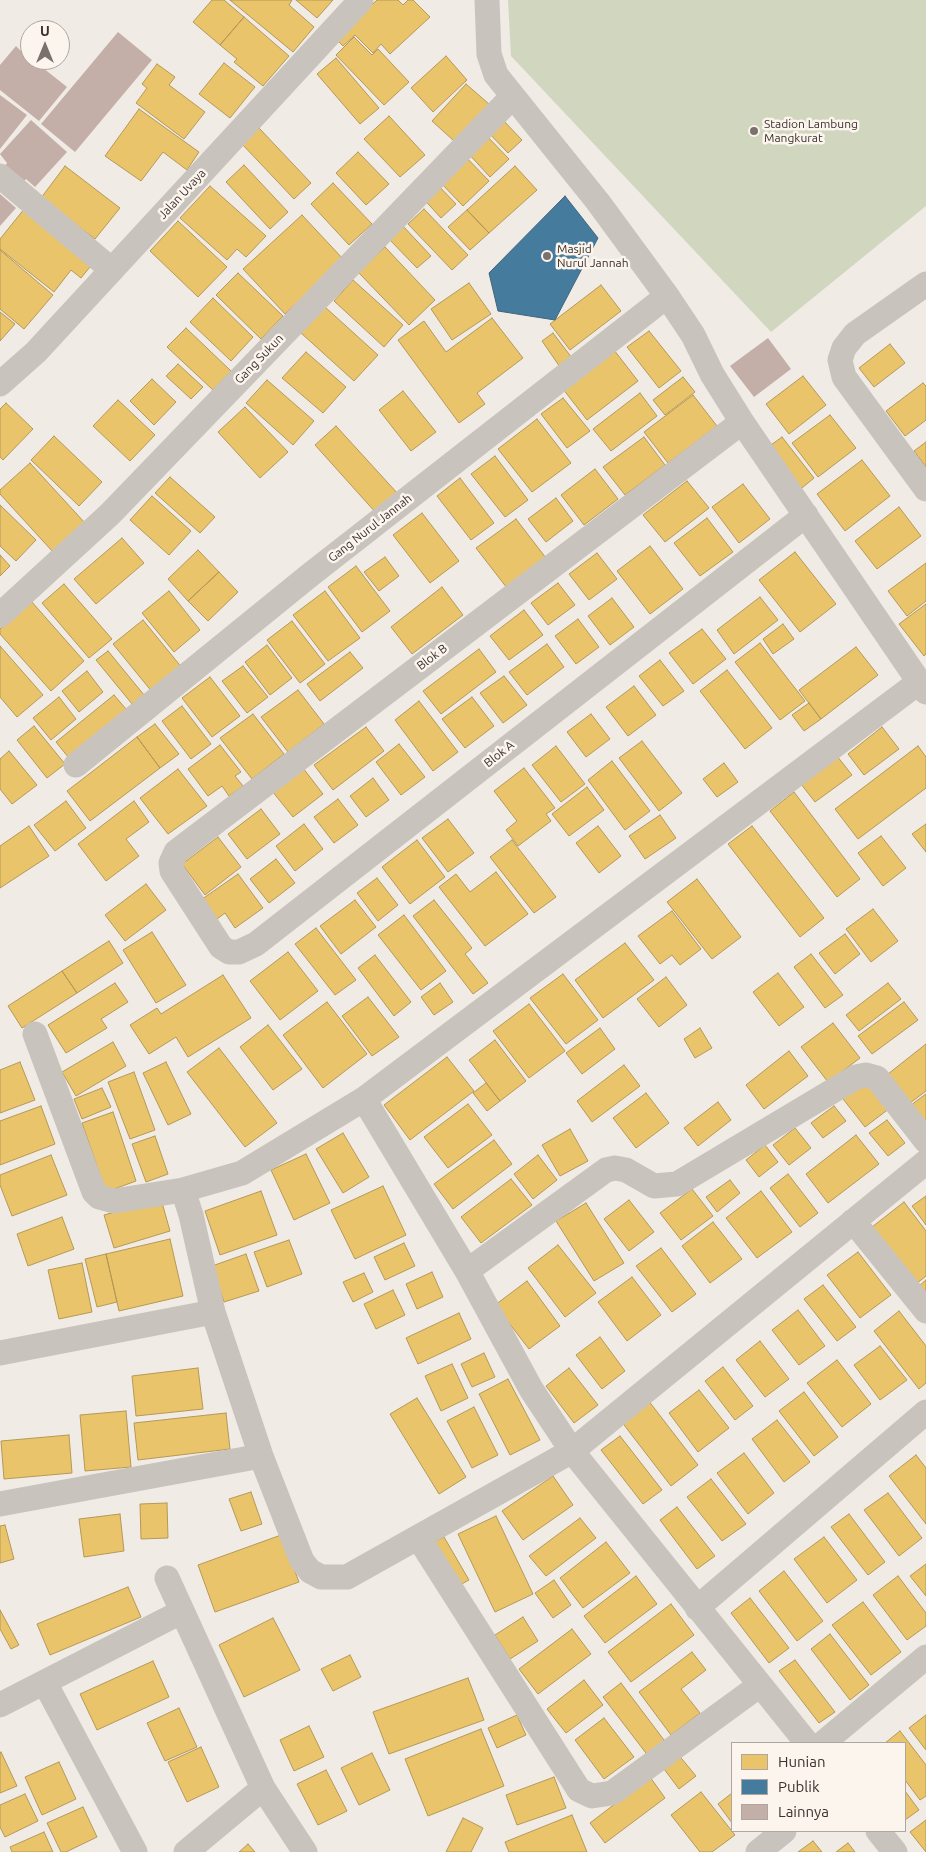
<!DOCTYPE html>
<style>
body{margin:0}
#map{position:relative;width:926px;height:1852px;overflow:hidden;background:#f0ebe5;font-family:Ubuntu,sans-serif}
canvas{display:block}
.legend{position:absolute;left:731px;top:1742px;width:175px;height:90px;box-sizing:border-box;background:#fbf5ee;border:1px solid #aea6a0;margin:0;padding:6px 9px;list-style:none;font-size:15px;color:#3b302b}
.legend li{display:flex;align-items:center;gap:10px;height:25px}
.legend b{width:25px;border:1px solid #aea6a0}
.north{position:absolute;left:20px;top:20px;width:50px;height:50px;box-sizing:border-box;background:#fbf5ee;border:1px solid #aea6a0;border-radius:50%;rotate:0deg;font-size:14px;font-weight:700;line-height:20px;text-align:center;color:#3b302b}
.north::after{content:'';display:block;margin:auto;width:18px;height:22px;background:#7a716c;clip-path:polygon(50% 0,100% 100%,50% 72%,0 100%)}
</style>
<div id="map">
<canvas width="926" height="1852"></canvas>
<ul class="legend">
<li><b style="height:14px;background:#e9c46a"></b>Hunian</li>
<li><b style="height:14px;background:#457b9d"></b>Publik</li>
<li><b style="height:14px;background:#c3afa7"></b>Lainnya</li>
</ul>
<div class="north">U</div>
</div>
<script>
const context = document.querySelector('canvas').getContext('2d');
context.lineJoin = 'round';
function fillPath(path, color) {
  context.fillStyle = color;
  context.fill(path, 'evenodd');
}
function shape(rows) {
  const path = new Path2D();
  for (const r of rows) {
    path.moveTo(r[0], r[1]);
    for (let i = 2; i < r.length; i += 2) path.lineTo(r[i], r[i + 1]);
  }
  return path;
}
function trace(path, color, width, dash) {
  context.strokeStyle = color;
  context.lineWidth = width;
  context.lineCap = dash ? 'butt' : 'round';
  context.setLineDash(dash || []);
  context.stroke(path);
}
function drawText(font, color, halo, rows, align = 'center') {
  context.font = font + ' Ubuntu,sans-serif';
  context.lineWidth = 5;
  context.setLineDash([]);
  context.textBaseline = 'middle';
  context.strokeStyle = halo;
  context.fillStyle = color;
  for (const [text, x, y, turn = 0] of rows) {
    context.save();
    context.translate(x, y);
    context.rotate((+turn || 0) * Math.PI / 180);
    context.textAlign = isNaN(turn) ? turn : align;
    if (halo) context.strokeText(text, 0, 0);
    context.fillText(text, 0, 0);
    context.restore();
  }
}
fillPath(shape([
 [508,0,926,0,926,206,771,332,511,56]
]), '#d1d6bf');
const homes = shape([
 [212,0,224,0,244,17,220,45,193,22,212,0],
 [230,0,292,0,289,5,314,27,293,52,230,0],
 [296,0,333,0,317,18,296,0],
 [377,0,398,0,403,5,408,0,413,0,430,17,390,54,381,44,373,53,355,35,343,46,336,39,377,0],
 [244,17,289,56,263,86,234,62,237,59,220,45,244,17],
 [354,37,372,55,378,49,409,82,384,105,336,55,354,37],
 [446,56,467,80,433,112,411,88,446,56],
 [336,58,379,108,360,124,317,74,336,58],
 [224,63,255,87,230,118,199,94,224,63],
 [157,64,175,77,169,85,205,112,184,139,136,103,147,88,142,84,157,64],
 [466,84,489,104,454,141,432,121,466,84],
 [139,109,199,152,187,170,163,152,141,181,105,156,139,109],
 [389,116,425,155,400,177,364,139,389,116],
 [500,117,522,140,508,153,486,130,500,117],
 [259,128,311,183,294,199,241,143,259,128],
 [484,133,509,159,490,177,466,151,484,133],
 [358,152,389,184,366,205,336,173,358,152],
 [464,155,489,181,463,206,438,180,464,155],
 [244,165,288,212,270,229,226,182,244,165],
 [65,166,120,208,95,239,41,198,65,166],
 [515,166,537,190,489,233,467,210,515,166],
 [434,181,456,204,441,218,420,195,434,181],
 [333,183,372,224,349,245,311,204,333,183],
 [210,186,266,236,246,257,237,249,227,260,180,218,210,186],
 [25,208,94,262,81,278,71,270,54,292,0,249,0,239,25,208],
 [424,209,468,255,452,270,408,224,424,209],
 [467,210,489,233,470,250,448,227,467,210],
 [302,215,344,260,285,314,243,269,302,215],
 [178,221,227,267,198,297,150,251,178,221],
 [402,225,431,256,417,268,388,238,402,225],
 [385,247,435,300,409,325,358,272,385,247],
 [0,250,53,295,24,329,0,309,0,250],
 [238,273,283,316,261,339,216,295,238,273],
 [353,280,403,325,384,347,334,301,353,280],
 [469,283,491,314,452,340,431,309,469,283],
 [601,285,621,311,570,350,550,324,601,285],
 [213,298,253,337,231,361,190,322,213,298],
 [325,307,378,355,354,381,301,333,325,307],
 [0,312,15,324,0,341,0,312],
 [492,318,523,358,477,393,485,404,459,423,398,340,424,321,446,352,492,318],
 [186,328,231,371,213,390,167,347,186,328],
 [649,331,681,371,659,388,627,347,649,331],
 [553,333,572,358,560,367,542,341,553,333],
 [890,344,905,363,874,387,859,368,890,344],
 [614,350,638,381,587,420,563,389,614,350],
 [306,352,346,387,323,413,282,378,306,352],
 [178,364,203,387,191,399,166,376,178,364],
 [803,376,826,405,789,434,766,404,803,376],
 [683,377,695,392,665,415,653,400,683,377],
 [152,379,176,402,154,425,130,401,152,379],
 [267,380,314,421,293,445,246,403,267,380],
 [923,383,926,386,926,420,905,436,886,411,923,383],
 [403,391,436,432,411,451,379,410,403,391],
 [640,393,657,416,611,451,593,429,640,393],
 [693,395,717,426,668,463,644,432,693,395],
 [563,398,590,431,567,448,541,414,563,398],
 [118,400,155,435,130,461,93,426,118,400],
 [6,403,33,429,3,460,0,457,0,409,6,403],
 [245,407,288,452,260,478,218,432,245,407],
 [830,415,856,448,818,477,792,443,830,415],
 [537,419,571,463,532,492,498,449,537,419],
 [336,426,399,495,377,514,315,445,336,426],
 [54,436,102,482,79,506,31,460,54,436],
 [644,437,665,465,625,495,603,467,644,437],
 [782,437,814,478,797,492,764,450,782,437],
 [926,442,926,467,914,451,926,442],
 [495,456,528,500,505,517,471,474,495,456],
 [862,460,890,496,845,531,817,494,862,460],
 [30,463,85,523,53,552,0,494,0,490,30,463],
 [595,469,618,499,584,525,561,495,595,469],
 [170,477,215,517,200,533,155,493,170,477],
 [460,478,494,523,471,540,437,496,460,478],
 [687,481,709,508,665,542,643,515,687,481],
 [743,484,770,519,739,543,712,507,743,484],
 [152,496,191,531,169,555,130,520,152,496],
 [556,498,573,521,546,542,528,519,556,498],
 [0,505,36,540,16,561,0,546,0,505],
 [899,507,921,536,877,569,855,541,899,507],
 [422,513,459,561,430,583,393,535,422,513],
 [707,518,733,552,700,576,674,543,707,518],
 [516,519,546,558,507,588,476,548,516,519],
 [122,538,144,563,96,604,74,579,122,538],
 [650,546,683,589,650,614,617,571,650,546],
 [198,550,219,572,188,601,168,579,198,550],
 [795,552,836,604,800,632,759,580,795,552],
 [597,553,617,579,589,600,569,574,597,553],
 [0,555,10,566,0,576,0,555],
 [385,557,399,576,379,591,364,572,385,557],
 [926,563,926,601,907,616,888,591,926,563],
 [356,566,390,611,362,632,328,587,356,566],
 [219,572,238,592,208,621,188,601,219,572],
 [558,583,575,605,548,625,531,603,558,583],
 [64,584,112,639,89,658,42,603,64,584],
 [442,587,463,615,412,654,391,627,442,587],
 [169,591,200,630,174,652,142,613,169,591],
 [325,591,360,638,328,661,293,615,325,591],
 [760,597,778,620,734,654,717,630,760,597],
 [612,598,634,627,610,645,588,616,612,598],
 [31,601,84,661,51,691,0,634,0,629,31,601],
 [926,604,926,654,924,656,899,624,926,604],
 [524,610,543,635,509,660,490,636,524,610],
 [578,619,599,647,576,664,555,636,578,619],
 [143,620,183,669,153,693,113,644,143,620],
 [292,621,325,664,300,683,267,640,292,621],
 [783,624,794,639,773,654,763,639,783,624],
 [702,629,726,659,693,684,669,653,702,629],
 [760,643,805,701,780,720,735,662,760,643],
 [547,644,564,667,527,695,509,672,547,644],
 [267,645,292,678,270,695,245,662,267,645],
 [0,646,43,695,17,717,0,697,0,646],
 [856,647,878,675,821,719,799,690,856,647],
 [479,649,496,672,441,714,423,691,479,649],
 [108,651,149,701,137,710,96,660,108,651],
 [350,652,363,668,320,701,307,684,350,652],
 [660,660,684,691,663,706,639,676,660,660],
 [243,666,268,697,247,713,222,681,243,666],
 [727,670,772,728,745,749,700,691,727,670],
 [87,671,103,692,79,712,62,691,87,671],
 [504,676,527,705,503,723,480,693,504,676],
 [210,677,240,716,212,737,182,698,210,677],
 [634,686,656,715,628,736,606,707,634,686],
 [298,690,324,724,288,752,261,717,298,690],
 [114,695,132,716,73,763,56,742,114,695],
 [59,697,76,719,51,740,33,718,59,697],
 [472,697,494,726,465,748,442,719,472,697],
 [419,701,458,752,433,771,395,720,419,701],
 [809,703,821,719,804,731,792,715,809,703],
 [182,706,211,744,191,759,162,721,182,706],
 [253,714,284,754,252,779,220,738,253,714],
 [591,714,610,739,586,757,567,732,591,714],
 [155,724,179,754,160,768,137,737,155,724],
 [34,726,65,764,47,778,17,740,34,726],
 [366,727,384,751,333,790,314,765,366,727],
 [882,727,899,749,864,775,848,754,882,727],
 [137,737,160,768,90,821,67,791,137,737],
 [642,741,682,793,659,811,619,758,642,741],
 [399,744,425,777,401,795,376,762,399,744],
 [220,745,241,772,235,776,243,786,229,796,222,786,208,796,188,769,220,745],
 [556,746,585,784,561,802,532,765,556,746],
 [918,746,926,757,926,788,858,839,835,809,918,746],
 [9,751,37,785,12,804,0,789,0,759,9,751],
 [837,756,852,775,815,802,801,784,837,756],
 [612,761,650,811,625,830,588,780,612,761],
 [724,763,738,782,717,797,703,779,724,763],
 [303,768,323,794,293,817,272,791,303,768],
 [524,768,555,808,546,814,551,821,518,846,506,830,517,821,494,791,524,768],
 [178,769,207,806,168,834,140,798,178,769],
 [373,778,389,800,366,817,350,796,373,778],
 [587,787,604,810,569,836,552,814,587,787],
 [794,792,860,879,837,897,770,811,794,792],
 [338,799,358,825,334,843,314,817,338,799],
 [66,801,86,828,55,851,34,825,66,801],
 [134,801,149,822,126,839,139,856,106,881,78,844,134,801],
 [261,809,280,834,247,859,228,834,261,809],
 [660,815,676,838,645,859,629,836,660,815],
 [448,819,474,853,448,872,422,838,448,819],
 [304,824,323,849,295,871,276,846,304,824],
 [926,824,926,852,912,834,926,824],
 [29,826,49,856,0,888,0,846,29,826],
 [598,826,621,856,599,873,576,843,598,826],
 [752,826,824,918,800,937,728,844,752,826],
 [881,836,906,868,883,886,858,853,881,836],
 [218,837,241,867,205,895,182,864,218,837],
 [417,840,445,877,410,904,382,867,417,840],
 [512,840,556,897,534,913,490,857,512,840],
 [276,859,295,883,269,903,250,879,276,859],
 [496,872,528,914,485,946,439,887,456,874,470,892,496,872],
 [238,874,263,908,235,928,225,913,213,922,198,902,238,874],
 [377,878,398,905,378,921,357,893,377,878],
 [697,879,741,937,712,959,667,902,697,879],
 [146,884,166,910,125,941,105,915,146,884],
 [355,900,376,927,341,954,320,926,355,900],
 [434,900,472,948,465,954,488,983,473,994,413,916,434,900],
 [873,909,898,941,871,962,846,929,873,909],
 [672,911,701,949,680,965,672,955,660,964,638,936,672,911],
 [404,915,446,971,421,990,378,935,404,915],
 [316,928,356,980,335,995,295,944,316,928],
 [152,932,186,985,156,1003,123,950,152,932],
 [845,934,860,954,835,974,819,953,845,934],
 [109,941,123,963,77,993,62,971,109,941],
 [625,943,654,980,603,1018,575,980,625,943],
 [288,952,318,991,280,1020,250,981,288,952],
 [811,954,843,995,825,1008,794,967,811,954],
 [375,955,411,1002,394,1016,358,968,375,955],
 [62,971,77,993,22,1028,8,1006,62,971],
 [778,973,804,1007,779,1026,753,992,778,973],
 [563,974,598,1020,566,1044,530,998,563,974],
 [223,975,251,1018,188,1057,176,1037,149,1054,130,1025,157,1008,161,1014,223,975],
 [666,977,687,1005,659,1027,637,999,666,977],
 [115,983,128,1002,101,1019,107,1028,66,1053,48,1025,115,983],
 [440,983,453,1002,434,1015,421,997,440,983],
 [888,983,901,999,859,1031,846,1015,888,983],
 [368,997,399,1037,372,1056,342,1016,368,997],
 [327,1002,367,1054,323,1088,283,1035,327,1002],
 [904,1002,918,1020,872,1054,858,1036,904,1002],
 [529,1004,565,1051,529,1078,493,1031,529,1004],
 [833,1023,860,1058,828,1082,801,1047,833,1023],
 [268,1025,302,1069,273,1090,240,1047,268,1025],
 [600,1028,615,1049,582,1074,566,1053,600,1028],
 [700,1028,712,1048,695,1058,684,1039,700,1028],
 [495,1040,526,1081,500,1101,469,1060,495,1040],
 [113,1042,126,1066,76,1096,62,1072,113,1042],
 [926,1044,926,1091,910,1103,888,1074,926,1044],
 [219,1048,277,1123,245,1147,187,1072,219,1048],
 [789,1051,808,1076,764,1109,746,1085,789,1051],
 [447,1057,474,1091,410,1140,384,1105,447,1057],
 [20,1062,35,1100,0,1113,0,1070,20,1062],
 [166,1062,191,1114,168,1125,143,1073,166,1062],
 [624,1065,640,1086,592,1122,577,1101,624,1065],
 [134,1072,155,1130,130,1139,108,1082,134,1072],
 [866,1076,890,1108,865,1127,840,1095,866,1076],
 [486,1083,500,1101,487,1111,473,1093,486,1083],
 [102,1088,111,1107,82,1119,74,1099,102,1088],
 [646,1093,669,1123,636,1148,613,1118,646,1093],
 [926,1094,926,1124,911,1105,926,1094],
 [718,1102,731,1120,698,1146,684,1128,718,1102],
 [468,1104,492,1135,448,1168,424,1137,468,1104],
 [41,1106,55,1144,0,1165,0,1121,41,1106],
 [834,1106,846,1121,823,1138,811,1123,834,1106],
 [113,1112,136,1181,106,1192,82,1123,113,1112],
 [887,1120,905,1143,888,1156,869,1133,887,1120],
 [795,1128,811,1148,789,1165,773,1145,795,1128],
 [570,1129,588,1161,560,1176,542,1145,570,1129],
 [343,1133,369,1177,343,1193,316,1149,343,1133],
 [856,1135,879,1164,828,1203,806,1174,856,1135],
 [155,1136,168,1174,146,1182,132,1144,155,1136],
 [494,1140,512,1164,453,1209,434,1184,494,1140],
 [765,1145,778,1162,759,1177,746,1160,765,1145],
 [306,1154,330,1203,294,1220,271,1170,306,1154],
 [51,1155,67,1195,12,1216,0,1185,0,1175,51,1155],
 [538,1155,557,1180,533,1199,514,1174,538,1155],
 [788,1174,818,1213,800,1227,770,1188,788,1174],
 [511,1179,532,1205,481,1243,461,1217,511,1179],
 [730,1180,740,1193,717,1212,706,1197,730,1180],
 [383,1186,406,1235,355,1259,331,1210,383,1186],
 [692,1189,713,1216,681,1240,660,1213,692,1189],
 [261,1191,277,1235,220,1255,205,1211,261,1191],
 [761,1191,792,1232,757,1258,726,1218,761,1191],
 [926,1196,926,1225,912,1206,926,1196],
 [161,1199,170,1231,114,1248,104,1215,161,1199],
 [629,1200,654,1232,629,1251,604,1219,629,1200],
 [904,1202,926,1231,926,1276,916,1284,872,1227,904,1202],
 [586,1203,624,1263,594,1281,556,1221,586,1203],
 [62,1217,74,1249,28,1266,17,1234,62,1217],
 [713,1222,742,1259,710,1283,682,1246,713,1222],
 [170,1239,183,1296,119,1311,106,1254,170,1239],
 [289,1240,302,1274,267,1287,254,1252,289,1240],
 [404,1243,415,1266,385,1280,374,1257,404,1243],
 [558,1245,596,1293,565,1317,528,1268,558,1245],
 [661,1248,696,1294,672,1312,636,1266,661,1248],
 [858,1252,891,1295,860,1318,827,1275,858,1252],
 [106,1254,117,1302,97,1307,85,1259,106,1254],
 [246,1254,259,1291,224,1302,212,1266,246,1254],
 [82,1263,92,1312,59,1319,48,1270,82,1263],
 [432,1272,443,1297,417,1309,406,1284,432,1272],
 [364,1273,373,1292,353,1302,343,1282,364,1273],
 [632,1277,661,1315,627,1341,598,1302,632,1277],
 [926,1280,926,1295,919,1286,926,1280],
 [527,1281,560,1326,529,1349,495,1305,527,1281],
 [823,1285,856,1327,837,1341,804,1299,823,1285],
 [393,1290,405,1315,376,1329,364,1304,393,1290],
 [798,1310,825,1346,799,1365,772,1330,798,1310],
 [899,1311,926,1346,926,1383,919,1389,874,1331,899,1311],
 [459,1313,471,1339,418,1364,406,1338,459,1313],
 [600,1337,625,1371,602,1389,576,1355,600,1337],
 [760,1341,789,1379,765,1397,736,1360,760,1341],
 [880,1346,907,1380,880,1400,854,1365,880,1346],
 [484,1353,495,1377,472,1387,461,1364,484,1353],
 [837,1360,871,1404,842,1427,807,1383,837,1360],
 [452,1364,468,1398,441,1411,425,1376,452,1364],
 [723,1367,753,1406,735,1420,705,1381,723,1367],
 [198,1368,203,1409,136,1416,132,1376,198,1368],
 [569,1368,598,1405,574,1423,546,1386,569,1368],
 [508,1379,540,1440,510,1455,479,1394,508,1379],
 [699,1390,729,1428,698,1452,669,1413,699,1390],
 [804,1392,838,1437,814,1456,779,1411,804,1392],
 [417,1398,466,1477,439,1494,390,1414,417,1398],
 [648,1400,698,1465,671,1486,621,1421,648,1400],
 [474,1407,498,1455,472,1468,447,1421,474,1407],
 [126,1411,131,1467,85,1471,80,1415,126,1411],
 [226,1413,230,1449,138,1460,134,1423,226,1413],
 [777,1420,810,1462,784,1482,752,1439,777,1420],
 [69,1435,72,1473,4,1479,1,1441,69,1435],
 [620,1436,662,1490,643,1504,601,1450,620,1436],
 [744,1453,774,1493,748,1514,717,1473,744,1453],
 [916,1455,926,1468,926,1524,889,1476,916,1455],
 [553,1476,573,1505,523,1540,502,1511,553,1476],
 [711,1479,746,1524,722,1541,687,1497,711,1479],
 [251,1492,262,1524,241,1531,229,1499,251,1492],
 [888,1493,922,1538,899,1556,864,1510,888,1493],
 [167,1503,168,1538,141,1539,140,1504,167,1503],
 [677,1507,715,1556,697,1569,660,1520,677,1507],
 [120,1514,124,1551,84,1557,79,1519,120,1514],
 [849,1514,885,1562,868,1575,831,1527,849,1514],
 [496,1516,533,1594,495,1612,458,1534,496,1516],
 [580,1518,596,1538,546,1576,529,1556,580,1518],
 [5,1525,14,1559,0,1563,0,1526,5,1525],
 [281,1535,299,1582,215,1612,198,1565,281,1535],
 [444,1537,469,1580,456,1587,432,1543,444,1537],
 [824,1537,857,1580,827,1603,794,1559,824,1537],
 [606,1542,630,1573,583,1608,560,1578,606,1542],
 [926,1564,926,1596,910,1576,926,1564],
 [784,1571,823,1621,797,1641,759,1591,784,1571],
 [636,1576,657,1604,605,1643,584,1616,636,1576],
 [898,1576,926,1613,926,1626,907,1640,873,1595,898,1576],
 [554,1580,571,1605,553,1618,535,1593,554,1580],
 [128,1587,141,1617,50,1655,37,1624,128,1587],
 [750,1598,789,1648,769,1663,731,1613,750,1598],
 [863,1602,901,1652,871,1675,832,1625,863,1602],
 [671,1604,694,1635,631,1682,608,1652,671,1604],
 [0,1610,19,1645,11,1649,0,1629,0,1610],
 [523,1617,538,1641,510,1659,495,1635,523,1617],
 [273,1618,300,1670,244,1697,219,1645,273,1618],
 [572,1629,591,1654,538,1694,519,1669,572,1629],
 [830,1634,869,1685,850,1700,811,1649,830,1634],
 [692,1652,706,1670,681,1689,700,1713,671,1735,639,1692,692,1652],
 [350,1655,361,1677,333,1691,321,1669,350,1655],
 [795,1660,835,1712,819,1723,779,1671,795,1660],
 [153,1661,169,1697,97,1730,80,1694,153,1661],
 [468,1678,484,1720,389,1754,373,1712,468,1678],
 [584,1680,603,1705,566,1733,547,1709,584,1680],
 [621,1683,667,1744,649,1757,603,1697,621,1683],
 [179,1708,197,1747,165,1761,147,1723,179,1708],
 [517,1715,526,1735,497,1748,488,1728,517,1715],
 [926,1715,926,1750,909,1728,926,1715],
 [604,1718,634,1757,604,1779,575,1740,604,1718],
 [309,1726,324,1757,294,1771,280,1740,309,1726],
 [481,1729,504,1786,428,1816,405,1759,481,1729],
 [900,1731,926,1765,926,1796,920,1800,905,1780,905,1743,885,1743,900,1731],
 [201,1747,219,1787,187,1802,168,1762,201,1747],
 [1,1752,17,1786,0,1793,0,1753,1,1752],
 [372,1753,390,1790,359,1805,341,1768,372,1753],
 [677,1753,696,1776,679,1789,661,1765,677,1753],
 [59,1762,76,1799,42,1815,25,1777,59,1762],
 [326,1770,347,1811,318,1825,297,1784,326,1770],
 [554,1777,566,1808,517,1825,506,1795,554,1777],
 [650,1777,665,1798,605,1843,590,1823,650,1777],
 [905,1791,919,1810,905,1820,905,1791],
 [701,1792,735,1835,712,1852,700,1852,671,1815,701,1792],
 [732,1793,732,1823,718,1804,732,1793],
 [25,1794,38,1821,5,1837,0,1827,0,1805,25,1794],
 [83,1807,97,1837,66,1852,61,1852,47,1823,83,1807],
 [572,1815,587,1852,509,1852,505,1842,572,1815],
 [463,1818,483,1828,471,1852,446,1852,463,1818],
 [926,1820,926,1852,910,1832,926,1820],
 [44,1832,53,1852,12,1852,10,1847,44,1832],
 [813,1841,822,1852,798,1852,813,1841],
 [848,1843,855,1852,836,1852,848,1843],
 [248,1844,255,1852,239,1852,248,1844]
]);
fillPath(homes, '#e9c46a');
trace(homes, '#b59857', 1);
const public = shape([
 [565,196,598,238,555,320,498,311,489,273,565,196]
]);
fillPath(public, '#457b9d');
trace(public, '#42647b', 1);
fillPath(shape([
 [118,32,152,60,75,152,41,124],
 [16,46,30,60,33,60,67,87,39,121,0,90,0,65],
 [0,95,27,115,0,149],
 [31,120,67,152,35,187,26,179,19,186,1,171,7,163,0,154],
 [0,194,16,208,0,226],
 [768,338,791,369,754,397,730,366]
]), '#c3afa7');
trace(shape([
 [487,0,489,54,496,75,598,202,667,296,693,335,712,374,742,422,926,692],
 [0,176,112,270],
 [926,284,855,334,844,348,840,360,844,377,926,489],
 [0,384,36,352,361,0],
 [742,422,176,852,171,863,172,871,221,947,229,952,239,952,256,944,806,515],
 [0,615,110,514,512,97],
 [76,765,310,575,667,296],
 [35,1034,94,1192,99,1197,114,1201,183,1190],
 [364,1099,467,1271,531,1389,572,1451,807,1743],
 [853,1221,926,1311],
 [467,1271,606,1170,615,1168,626,1170,654,1186,677,1184,856,1077,866,1075,877,1078,926,1141],
 [213,1312,191,1215,183,1190,242,1173,364,1099,919,682],
 [0,1353,213,1312,261,1456,302,1561,310,1571,321,1577,347,1577,572,1451,926,1162],
 [0,1504,261,1456],
 [418,1537,579,1790,592,1796,612,1793,760,1685],
 [167,1578,263,1788,305,1852],
 [697,1608,926,1412],
 [45,1683,135,1852],
 [0,1705,181,1612],
 [823,1743,926,1657],
 [878,1831,895,1852],
 [186,1852,263,1788],
 [758,1852,784,1831]
]), '#c9c3be', 25);
for (const [x, y, r, color] of [
 [754,131,5,"#7a716c"],
 [547,256,5,"#7a716c"]
]) {
  const dot = new Path2D();
  dot.arc(x, y, r, 0, 2 * Math.PI);
  context.fillStyle = color;
  context.fill(dot);
  trace(dot, '#fbf5ee', 2);
}
drawText('12px', '#3b302b', '#fbf5ee', [
 ["Stadion Lambung",764,124],
 ["Mangkurat",764,138],
 ["Masjid",557,249],
 ["Nurul Jannah",557,263]
], 'left');
drawText('12px', '#3b302b', '#fbf5ee', [
 ["Jalan Uvaya",182,194,-47],
 ["Gang Sukun",259,359,-46],
 ["Gang Nurul Jannah",370,528,-38],
 ["Blok B",432,657,-37],
 ["Blok A",499,754,-38]
]);
</script>
